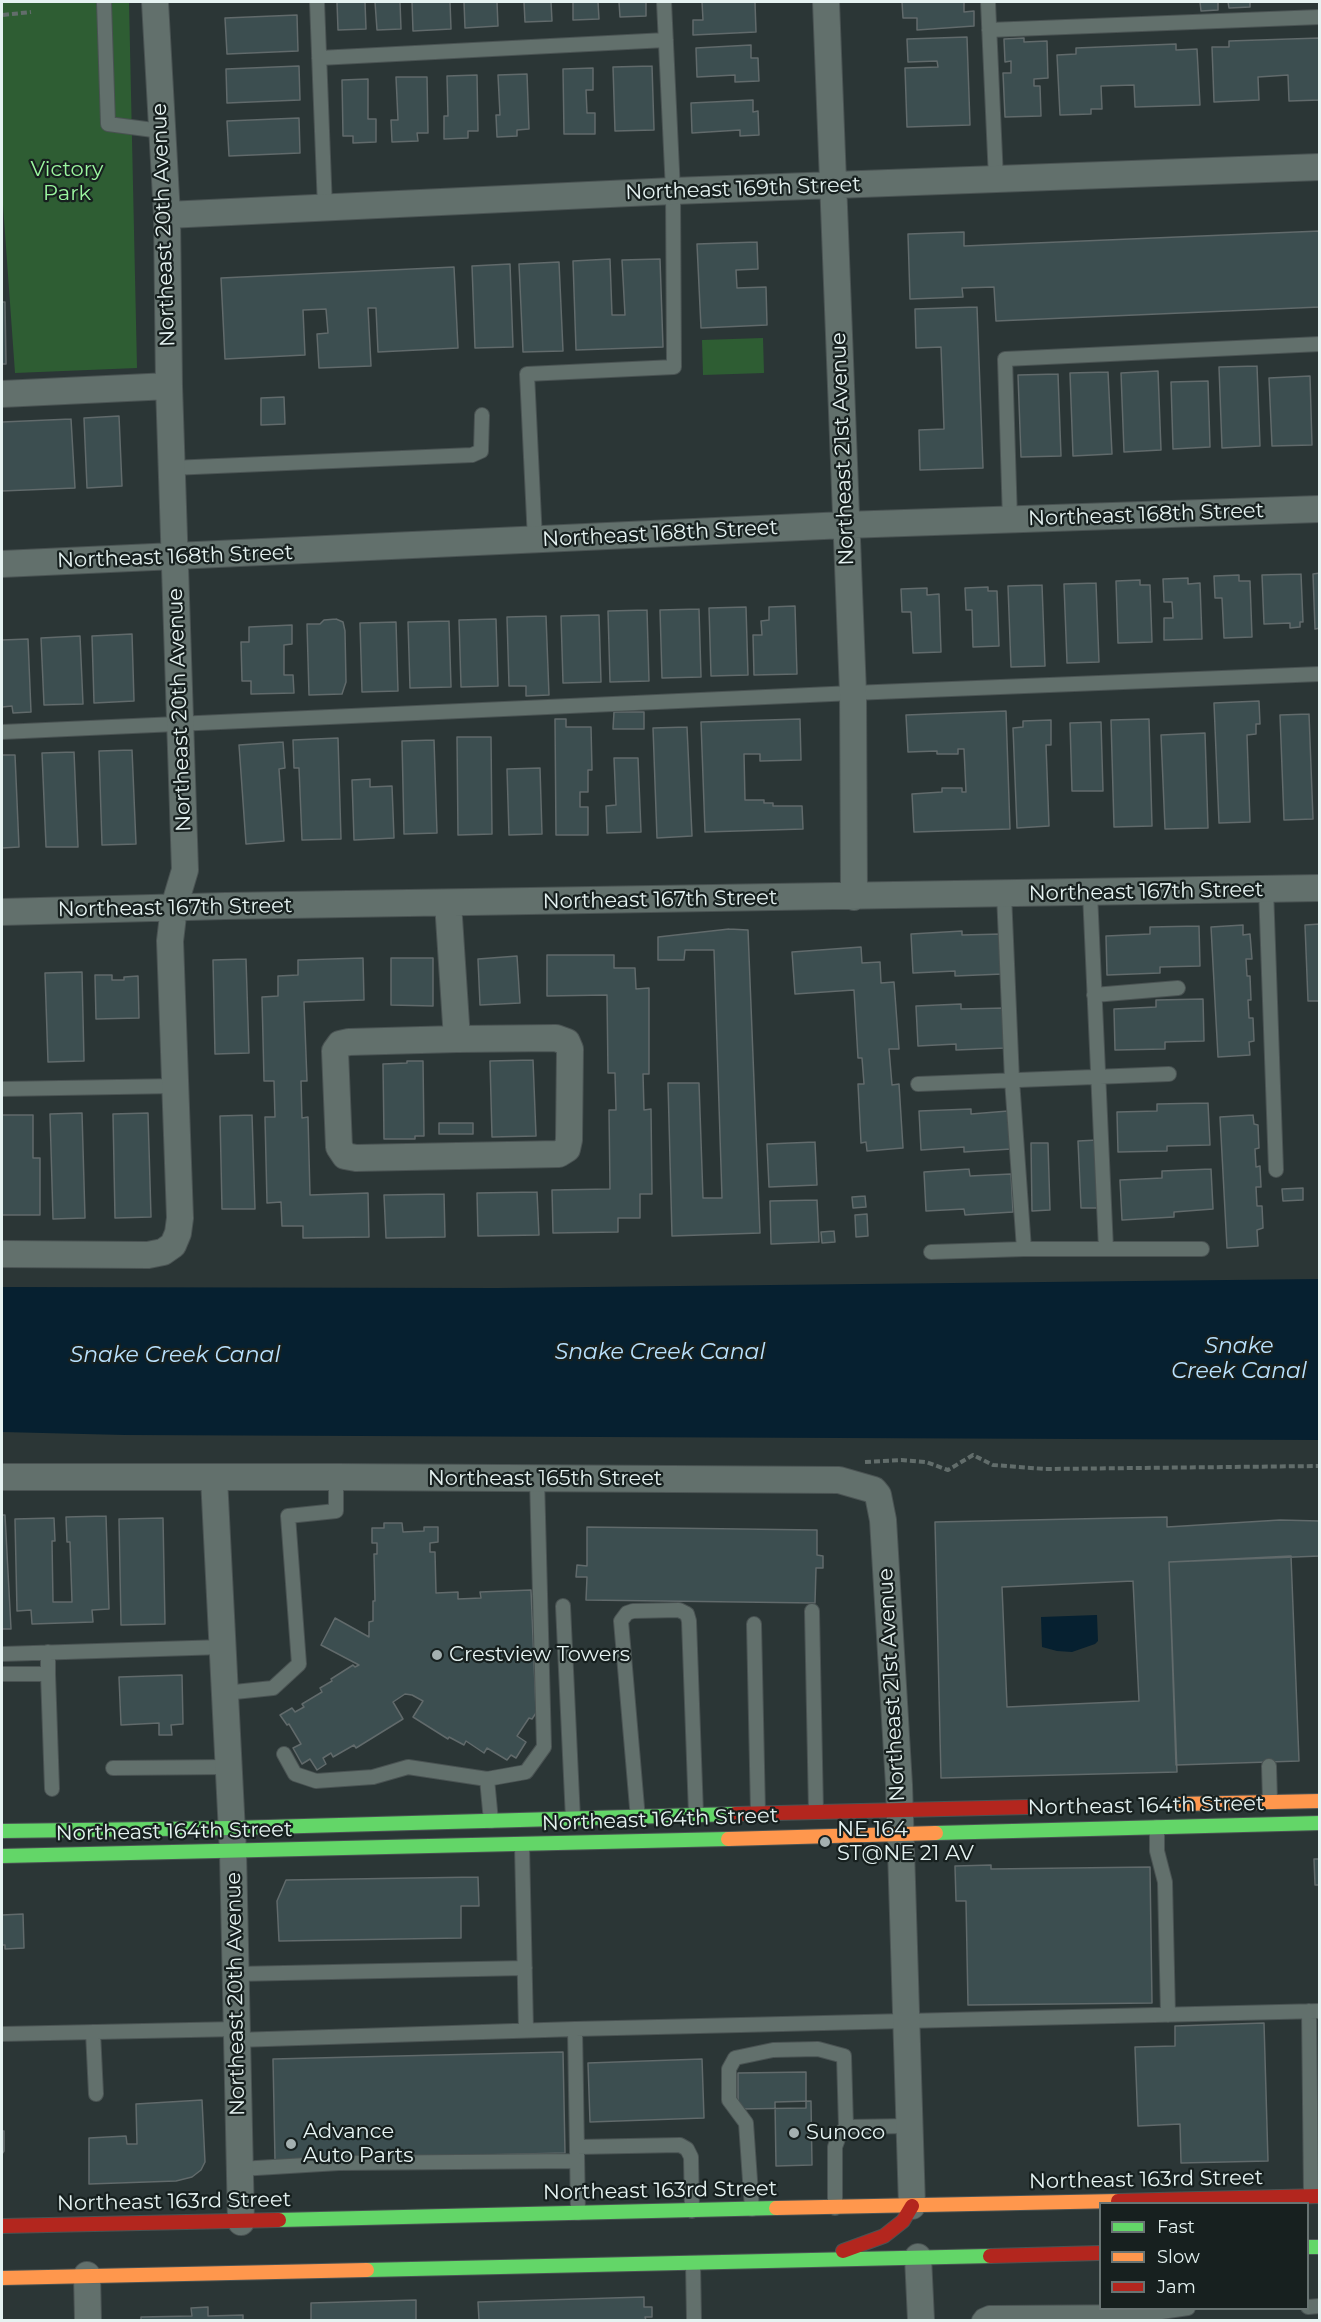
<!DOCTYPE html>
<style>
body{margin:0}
#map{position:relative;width:1321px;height:2322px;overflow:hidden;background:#2b3636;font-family:Montserrat,sans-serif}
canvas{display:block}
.frame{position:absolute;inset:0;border:3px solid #e5f2f1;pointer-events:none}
.legend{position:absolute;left:1099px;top:2202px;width:210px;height:108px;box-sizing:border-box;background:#17201f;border:2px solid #697473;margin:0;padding:8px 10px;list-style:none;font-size:18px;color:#e5f2f1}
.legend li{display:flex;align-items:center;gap:12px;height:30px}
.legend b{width:30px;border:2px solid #697473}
</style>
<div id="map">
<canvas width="1321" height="2322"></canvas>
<div class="frame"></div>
<ul class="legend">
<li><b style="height:8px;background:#63d668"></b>Fast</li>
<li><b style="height:8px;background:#ff974d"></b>Slow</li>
<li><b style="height:8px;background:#b3261e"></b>Jam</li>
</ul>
</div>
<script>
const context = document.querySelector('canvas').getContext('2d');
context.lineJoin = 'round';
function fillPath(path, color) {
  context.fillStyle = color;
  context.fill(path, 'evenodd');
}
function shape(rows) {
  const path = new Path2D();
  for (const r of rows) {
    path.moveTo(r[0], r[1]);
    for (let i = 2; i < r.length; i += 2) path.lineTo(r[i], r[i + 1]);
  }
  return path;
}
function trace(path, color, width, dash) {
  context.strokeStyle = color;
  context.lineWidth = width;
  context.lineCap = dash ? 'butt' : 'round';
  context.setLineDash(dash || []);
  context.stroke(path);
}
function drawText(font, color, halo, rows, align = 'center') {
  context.font = font + ' Montserrat,sans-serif';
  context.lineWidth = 4.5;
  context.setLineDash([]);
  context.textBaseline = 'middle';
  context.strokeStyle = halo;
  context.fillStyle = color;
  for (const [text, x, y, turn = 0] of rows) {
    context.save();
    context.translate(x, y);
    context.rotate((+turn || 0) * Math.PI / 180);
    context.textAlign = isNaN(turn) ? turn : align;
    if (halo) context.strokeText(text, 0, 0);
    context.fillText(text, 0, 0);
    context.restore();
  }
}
fillPath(shape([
 [2,2,129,2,137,368,15,373,2,191],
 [763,338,764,373,703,375,702,340]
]), '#2e5d33');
fillPath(shape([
 [1319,1279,1319,1440,125,1435,2,1432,2,1287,498,1288],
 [1097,1615,1098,1641,1095,1644,1072,1652,1057,1651,1042,1647,1041,1617]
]), '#062030');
const building = shape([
 [337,2,365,2,366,29,338,30,337,2],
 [375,2,400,2,401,29,377,30,375,2],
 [412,2,450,2,451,29,413,31,412,2],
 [464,2,497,2,498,26,465,28,464,2],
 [524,2,551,2,552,21,525,22,524,2],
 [573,2,598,2,599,19,573,20,573,2],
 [619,2,646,2,646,16,620,17,619,2],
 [702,2,755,2,756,32,693,35,693,20,703,20,702,2],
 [902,2,964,2,964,12,974,11,974,26,917,30,917,18,903,18,902,2],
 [1200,2,1218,2,1218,10,1201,11,1200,2],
 [1228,2,1250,2,1250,7,1229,8,1228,2],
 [297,15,298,51,227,54,225,18,297,15],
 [967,37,970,125,907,127,905,68,938,67,937,61,908,62,907,39,967,37],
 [1024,38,1024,42,1047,41,1048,78,1034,79,1034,86,1040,86,1041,116,1005,117,1003,73,1011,73,1011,61,1005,62,1004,39,1024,38],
 [1320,38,1320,100,1289,101,1288,75,1258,77,1259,100,1214,102,1212,47,1229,47,1229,41,1320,38],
 [1176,44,1176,50,1197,49,1200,105,1135,107,1134,85,1101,86,1102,109,1091,109,1091,114,1060,115,1057,55,1076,54,1076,48,1176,44],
 [751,45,751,58,758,58,759,81,735,82,735,75,697,77,696,48,751,45],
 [299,66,300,100,227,103,226,69,299,66],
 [652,66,654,130,615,131,613,67,652,66],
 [593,68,593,90,586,90,587,113,595,113,595,134,564,134,563,69,593,68],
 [527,74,529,129,517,130,517,136,497,137,496,115,500,115,498,75,527,74],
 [477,75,478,131,468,131,468,138,444,139,444,116,448,116,447,76,477,75],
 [396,77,427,77,428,133,417,133,418,141,392,142,391,120,398,120,396,77],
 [368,79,368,119,376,119,376,142,353,143,353,136,343,136,342,80,368,79],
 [753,100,753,112,758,111,759,135,740,136,740,130,692,133,691,103,753,100],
 [299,118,300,153,229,156,227,121,299,118],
 [1320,231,1320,307,996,321,994,287,962,288,963,297,910,299,908,234,964,232,964,246,1320,231],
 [757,242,758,269,736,270,737,288,766,287,767,325,701,328,697,244,757,242],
 [610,259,612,315,625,315,622,260,660,259,663,347,576,350,573,261,610,259],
 [559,262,563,351,523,352,519,264,559,262],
 [510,264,513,347,475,348,472,266,510,264],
 [454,267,458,348,378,352,376,308,368,308,371,366,319,368,317,334,328,333,326,309,303,310,305,355,225,359,221,278,454,267],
 [2,302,5,302,6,364,2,364,2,302],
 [977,307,983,468,920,470,919,430,944,429,941,347,916,348,915,309,977,307],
 [1257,366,1260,446,1222,448,1219,367,1257,366],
 [1158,371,1161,450,1124,452,1121,373,1158,371],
 [1108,372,1112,454,1073,456,1070,373,1108,372],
 [1058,374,1061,456,1021,457,1018,375,1058,374],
 [1310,376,1312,445,1272,446,1269,378,1310,376],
 [1208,381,1210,447,1173,449,1171,382,1208,381],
 [284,397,285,424,261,425,261,398,284,397],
 [119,416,122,486,87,488,84,418,119,416],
 [71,419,75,488,2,491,2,422,71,419],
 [1320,573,1320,628,1315,629,1313,574,1320,573],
 [1301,574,1303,622,1300,622,1300,627,1290,628,1290,623,1264,624,1262,575,1301,574],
 [1239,575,1239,581,1250,581,1252,637,1224,638,1222,598,1215,598,1214,576,1239,575],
 [1188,578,1188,584,1200,583,1202,639,1164,640,1164,618,1173,618,1172,602,1164,602,1163,579,1188,578],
 [1140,580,1140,585,1150,585,1152,642,1118,643,1116,581,1140,580],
 [1096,583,1099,662,1067,663,1064,584,1096,583],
 [1042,585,1045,666,1011,667,1008,586,1042,585],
 [988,587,988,591,997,591,999,646,973,647,972,610,966,610,965,588,988,587],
 [927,588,927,595,939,594,941,652,913,653,911,612,902,612,901,589,927,588],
 [795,606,797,674,754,675,753,635,762,635,761,621,769,620,769,607,795,606],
 [746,607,748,675,711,676,709,608,746,607],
 [699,609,701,677,662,678,660,610,699,609],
 [647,610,649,681,610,682,608,611,647,610],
 [599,615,601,682,563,683,561,616,599,615],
 [546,616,549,695,526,696,526,686,509,686,507,617,546,616],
 [336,619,343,622,345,631,346,682,342,694,309,695,307,624,320,624,324,620,336,619],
 [496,619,498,686,461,687,459,620,496,619],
 [449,621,451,687,410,688,408,622,449,621],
 [396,622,398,691,362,692,360,623,396,622],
 [292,625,292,644,284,645,284,675,293,675,294,693,251,694,251,681,242,681,241,642,249,642,249,627,292,625],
 [132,634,134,701,94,703,92,636,132,634],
 [80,636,83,704,44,705,41,638,80,636],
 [28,639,31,712,13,713,12,706,2,707,2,640,28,639],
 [1259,701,1260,724,1256,724,1256,734,1247,735,1250,822,1219,823,1214,703,1259,701],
 [1006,711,1010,829,914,832,912,794,942,792,942,788,962,788,962,792,966,792,964,749,958,749,958,754,937,754,937,751,908,752,906,715,1006,711],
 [614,712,644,712,644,729,613,729,614,712],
 [1309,714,1313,819,1284,820,1280,715,1309,714],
 [555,719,566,719,566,727,591,727,592,770,588,770,588,792,580,792,580,807,588,807,588,835,556,835,555,719],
 [800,719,801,760,760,761,760,754,744,754,745,800,764,800,764,803,773,803,773,806,802,806,803,829,705,832,701,722,800,719],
 [1149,719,1152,826,1114,827,1111,720,1149,719],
 [1051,720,1051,745,1046,745,1049,826,1017,828,1013,728,1023,727,1023,721,1051,720],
 [1101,722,1103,791,1072,791,1070,723,1101,722],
 [687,727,692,836,657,838,653,728,687,727],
 [1205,733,1208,828,1165,829,1161,735,1205,733],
 [457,737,491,737,492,834,458,835,457,737],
 [338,738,341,839,302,840,299,768,294,768,293,740,338,738],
 [434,740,437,833,404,834,402,741,434,740],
 [283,742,285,768,279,769,284,841,246,844,239,745,283,742],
 [132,750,136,844,102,845,99,751,132,750],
 [74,752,78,847,46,847,42,753,74,752],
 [2,755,15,755,19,847,2,848,2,755],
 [614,758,638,758,641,832,607,833,606,806,616,805,614,758],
 [540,768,542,834,509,835,507,769,540,768],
 [370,779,370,787,392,786,394,838,354,840,352,780,370,779],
 [1320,924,1320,1001,1308,1001,1305,925,1320,924],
 [1243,925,1243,935,1250,934,1252,959,1246,959,1247,976,1250,976,1251,1000,1248,1000,1249,1018,1253,1018,1254,1041,1249,1042,1250,1055,1218,1057,1211,927,1243,925],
 [1199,926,1200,966,1160,967,1160,973,1107,975,1106,936,1150,934,1150,927,1199,926],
 [729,929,748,930,760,1233,672,1236,668,1083,699,1083,703,1198,722,1198,714,950,685,950,684,960,658,960,658,937,729,929],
 [962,931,962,935,1001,934,1003,974,955,976,955,971,913,973,911,934,962,931],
 [861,947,862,963,880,962,881,983,894,982,899,1049,889,1049,892,1085,899,1084,903,1148,867,1151,866,1142,861,1143,858,1084,864,1084,862,1058,858,1058,854,990,795,994,792,952,861,947],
 [547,955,614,955,614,968,635,968,636,989,649,988,649,1074,643,1074,644,1110,651,1109,652,1194,640,1194,640,1218,618,1218,618,1232,553,1233,552,1190,610,1189,609,1110,616,1110,615,1073,608,1073,607,995,547,996,547,955],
 [517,956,520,1003,480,1005,478,959,517,956],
 [363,958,364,1000,304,1002,307,1081,301,1081,302,1118,308,1117,310,1195,368,1193,369,1237,303,1238,303,1226,282,1226,281,1202,267,1203,265,1117,275,1117,274,1081,264,1081,262,997,278,996,278,976,298,975,298,960,363,958],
 [391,958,433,958,433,1006,391,1005,391,958],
 [246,959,249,1053,215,1054,213,960,246,959],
 [82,972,84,1061,48,1062,45,973,82,972],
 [95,975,112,975,112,980,124,980,124,977,138,976,139,1018,96,1019,95,975],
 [1203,999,1204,1041,1165,1042,1165,1049,1115,1050,1114,1009,1156,1007,1156,1000,1203,999],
 [961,1004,961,1009,1004,1008,1006,1048,956,1050,956,1044,918,1046,916,1006,961,1004],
 [533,1060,536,1136,492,1137,490,1061,533,1060],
 [407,1061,423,1061,424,1136,415,1136,415,1139,384,1139,383,1064,407,1063,407,1061],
 [1208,1103,1210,1145,1167,1146,1167,1151,1118,1152,1117,1112,1157,1111,1157,1104,1208,1103],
 [971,1109,971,1114,1008,1111,1011,1149,964,1152,964,1147,921,1150,919,1111,971,1109],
 [82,1113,85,1218,53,1219,50,1114,82,1113],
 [148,1113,151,1217,115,1218,113,1114,148,1113],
 [2,1115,33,1115,33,1158,40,1158,40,1215,2,1215,2,1115],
 [252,1115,255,1209,222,1209,220,1116,252,1115],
 [1253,1115,1254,1124,1258,1125,1259,1148,1255,1149,1256,1167,1260,1166,1261,1187,1256,1187,1257,1206,1262,1206,1263,1228,1257,1230,1258,1246,1227,1248,1220,1117,1253,1115],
 [439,1123,473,1123,473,1134,439,1134,439,1123],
 [1098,1140,1101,1208,1081,1208,1078,1141,1098,1140],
 [815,1142,817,1185,769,1187,767,1144,815,1142],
 [1031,1143,1048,1143,1050,1210,1032,1211,1031,1143],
 [969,1169,970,1176,1011,1174,1013,1212,965,1215,964,1209,926,1211,924,1172,969,1169],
 [1211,1169,1213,1209,1174,1212,1174,1217,1122,1220,1120,1180,1162,1178,1162,1171,1211,1169],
 [1303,1188,1303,1200,1283,1201,1282,1189,1303,1188],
 [537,1192,539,1235,478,1236,477,1193,537,1192],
 [444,1194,445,1237,386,1238,384,1195,444,1194],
 [865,1196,866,1207,853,1208,852,1197,865,1196],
 [817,1200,819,1242,771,1244,770,1201,817,1200],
 [867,1214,868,1236,856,1237,855,1215,867,1214],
 [834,1231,835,1242,822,1243,821,1232,834,1231],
 [2,1515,5,1515,11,1629,2,1629,2,1515],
 [106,1516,109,1609,92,1610,93,1622,32,1624,31,1610,17,1611,15,1519,54,1518,55,1541,52,1541,53,1602,72,1602,70,1542,67,1542,66,1517,106,1516],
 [1167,1517,1167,1527,1280,1520,1320,1521,1320,1556,1169,1562,1177,1772,941,1778,935,1522,1167,1517],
 [1133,1581,1139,1701,1007,1707,1002,1587,1133,1581],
 [163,1518,165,1624,121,1625,119,1519,163,1518],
 [384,1523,402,1523,403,1532,424,1531,424,1527,438,1527,438,1542,430,1543,430,1552,435,1552,436,1593,458,1592,458,1599,481,1598,480,1592,531,1590,536,1709,538,1710,532,1719,529,1718,517,1736,526,1742,516,1758,511,1755,507,1760,487,1748,484,1753,466,1741,464,1745,449,1737,448,1739,413,1717,423,1701,412,1695,405,1694,393,1702,403,1719,356,1748,354,1745,333,1757,331,1753,323,1758,326,1764,317,1770,310,1759,302,1764,293,1748,301,1744,289,1724,287,1725,280,1715,292,1708,295,1712,304,1707,302,1704,322,1692,320,1688,332,1681,331,1679,353,1665,355,1667,359,1665,321,1645,335,1618,369,1637,369,1622,373,1621,373,1601,375,1601,374,1554,377,1554,377,1543,372,1543,372,1528,384,1528,384,1523],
 [587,1527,817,1530,817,1555,823,1556,823,1568,816,1568,815,1603,586,1600,587,1577,576,1577,577,1565,587,1566,587,1527],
 [1291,1556,1299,1761,1176,1765,1169,1562,1291,1556],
 [182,1675,183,1724,171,1725,172,1735,159,1735,159,1723,121,1725,119,1677,182,1675],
 [1314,1859,1320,1859,1320,1885,1315,1885,1314,1859],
 [991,1865,991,1869,1150,1867,1152,2003,968,2005,966,1901,956,1901,955,1866,991,1865],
 [478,1877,479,1906,461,1906,461,1938,279,1941,277,1901,286,1880,478,1877],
 [23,1914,24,1948,5,1949,5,1945,2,1945,2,1915,23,1914],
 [1264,2023,1268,2161,1181,2163,1180,2124,1138,2126,1135,2047,1175,2046,1175,2026,1264,2023],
 [563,2052,565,2153,275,2160,273,2059,563,2052],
 [702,2059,704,2118,590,2122,588,2063,702,2059],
 [806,2072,806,2108,738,2109,738,2073,806,2072],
 [202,2100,205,2162,201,2170,192,2177,176,2181,89,2184,89,2138,126,2136,127,2144,137,2144,136,2104,202,2100],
 [811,2101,812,2165,776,2166,775,2102,811,2101],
 [2,2131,4,2131,4,2151,2,2154,2,2131],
 [644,2297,644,2307,652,2307,652,2317,645,2317,646,2320,479,2320,478,2302,644,2297],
 [416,2300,416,2320,311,2320,311,2303,416,2300],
 [208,2307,208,2316,243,2315,243,2320,141,2320,141,2317,192,2316,191,2308,208,2307]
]);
fillPath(building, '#3c4e50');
trace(building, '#616a6b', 1.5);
const lane = shape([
 [104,2,108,124,161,131],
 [317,2,325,208],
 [988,2,996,179],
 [989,30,1320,17],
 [319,58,666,40],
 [171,468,472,455,481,451,482,415],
 [1010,520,1005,359,1320,344],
 [535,540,527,374,674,367,673,191,664,2],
 [2,732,853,693,1320,674],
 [1266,889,1276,1170],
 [1090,893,1106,1249],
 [1004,894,1012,1080,1024,1249],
 [1094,995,1178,988],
 [918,1084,1169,1074],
 [2,1089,176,1086],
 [931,1252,1024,1249,1202,1249],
 [563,1606,573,1819],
 [812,1611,816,1812],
 [754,1624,758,1813],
 [2,1654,223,1647],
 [2,1674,48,1674,48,1652],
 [48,1674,52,1789],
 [225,1693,273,1688,299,1664,288,1516,336,1511,336,1477],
 [284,1754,295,1774,316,1781,373,1777,408,1767,487,1779,526,1772,544,1747,537,1479],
 [1269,1766,1270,1801],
 [113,1768,229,1767],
 [487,1779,491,1821],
 [638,1819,621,1621,627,1613,633,1611,679,1610,687,1614,689,1621,696,1814],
 [1157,1827,1157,1851,1165,1882,1168,2015],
 [522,1845,526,2030],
 [236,1974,525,1968],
 [1309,2011,1311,2196],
 [575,2029,578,2213],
 [93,2032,96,2094],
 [2,2034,237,2029],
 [237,2040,575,2029,1320,2011],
 [846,2127,910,2126],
 [577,2147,680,2145,687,2149,691,2157,692,2211],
 [240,2169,339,2163,577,2161],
 [752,2209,746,2123,729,2100,729,2069,735,2058,773,2050,818,2049,844,2056,846,2127,839,2136,835,2147,835,2208],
 [693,2263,694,2320],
 [1308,2307,1320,2306],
 [979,2320,982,2316,989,2313,1161,2312,1188,2308]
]);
const street = shape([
 [826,2,853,693,854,897],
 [167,215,673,191,1320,167],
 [2,394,169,386],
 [2,564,845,525,1320,509],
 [448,903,457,1039],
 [2,912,226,906,1320,888],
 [556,1038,567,1042,570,1049,569,1140,567,1149,559,1154,356,1158,345,1156,339,1147,335,1051,340,1044,349,1042,457,1039,556,1038],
 [2,1254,148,1255,163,1252,173,1245,178,1233,180,1218,170,941,174,907,185,870,169,386,167,215,155,2],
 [2,1477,336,1477,839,1480,874,1490,878,1495,883,1520,899,1785,912,2206],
 [214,1478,233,1852,241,2222],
 [918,2257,921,2320],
 [87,2275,88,2320]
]);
const fast = shape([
 [2,1831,232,1828,735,1814],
 [936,1833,1320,1823],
 [2,1856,728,1839],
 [279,2220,776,2208],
 [1308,2247,1320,2247],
 [367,2270,990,2256]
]);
const slow = shape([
 [1179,1804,1320,1801],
 [728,1839,936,1833],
 [776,2208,1118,2201],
 [2,2278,367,2270]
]);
const jam = shape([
 [735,1814,1028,1807],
 [1118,2201,1320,2196],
 [2,2226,279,2220],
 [843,2251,884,2236,903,2221,912,2206],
 [990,2256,1100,2253]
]);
trace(lane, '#4a5353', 16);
trace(street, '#4a5353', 28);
trace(fast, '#4a5353', 16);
trace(slow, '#4a5353', 16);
trace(jam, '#4a5353', 16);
trace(shape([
 [3,15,31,12],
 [865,1462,901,1460,926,1462,948,1470,973,1455,993,1465,1045,1469,1320,1466]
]), '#626d6b', 4, [6, 3]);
trace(lane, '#62706c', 14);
trace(street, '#62706c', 26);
trace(fast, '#63d668', 14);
trace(slow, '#ff974d', 14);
trace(jam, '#b3261e', 14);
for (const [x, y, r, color] of [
 [437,1655,6,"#a4b0b0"],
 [825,1842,6,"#a4b0b0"],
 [794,2133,6,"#a4b0b0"],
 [291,2144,6,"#a4b0b0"]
]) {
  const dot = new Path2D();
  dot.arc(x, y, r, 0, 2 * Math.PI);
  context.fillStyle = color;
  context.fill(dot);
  trace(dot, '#17201f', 2);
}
drawText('21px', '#9bf69f', '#17201f', [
 ["Victory",67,170],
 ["Park",67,194]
]);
drawText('21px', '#e5f2f1', '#17201f', [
 ["Northeast 169th Street",743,189,-2],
 ["Northeast 20th Avenue",164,225,-92],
 ["Northeast 21st Avenue",843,449,-92],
 ["Northeast 168th Street",1146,515,-2],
 ["Northeast 168th Street",660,534,-3],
 ["Northeast 168th Street",175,557,-2],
 ["Northeast 20th Avenue",180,710,-92],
 ["Northeast 167th Street",1146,892,-1],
 ["Northeast 167th Street",660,900,-1],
 ["Northeast 167th Street",175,908,-1],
 ["Northeast 165th Street",545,1479],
 ["Northeast 21st Avenue",892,1685,-93],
 ["Northeast 164th Street",1146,1806,-1],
 ["Northeast 164th Street",660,1820,-2],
 ["Northeast 164th Street",174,1832,-1],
 ["Northeast 20th Avenue",236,1994,-91],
 ["Northeast 163rd Street",1146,2180,-1],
 ["Northeast 163rd Street",660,2191,-1],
 ["Northeast 163rd Street",174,2202,-1]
]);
drawText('21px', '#e5f2f1', '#17201f', [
 ["Crestview Towers",449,1655],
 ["NE 164",837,1830],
 ["ST@NE 21 AV",837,1854],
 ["Advance",303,2132],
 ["Auto Parts",303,2156],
 ["Sunoco",806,2133]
], 'left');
drawText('italic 22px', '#b9e2ff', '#17201f', [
 ["Snake",1239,1347],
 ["Creek Canal",1239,1372],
 ["Snake Creek Canal",660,1353],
 ["Snake Creek Canal",175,1356]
]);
</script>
